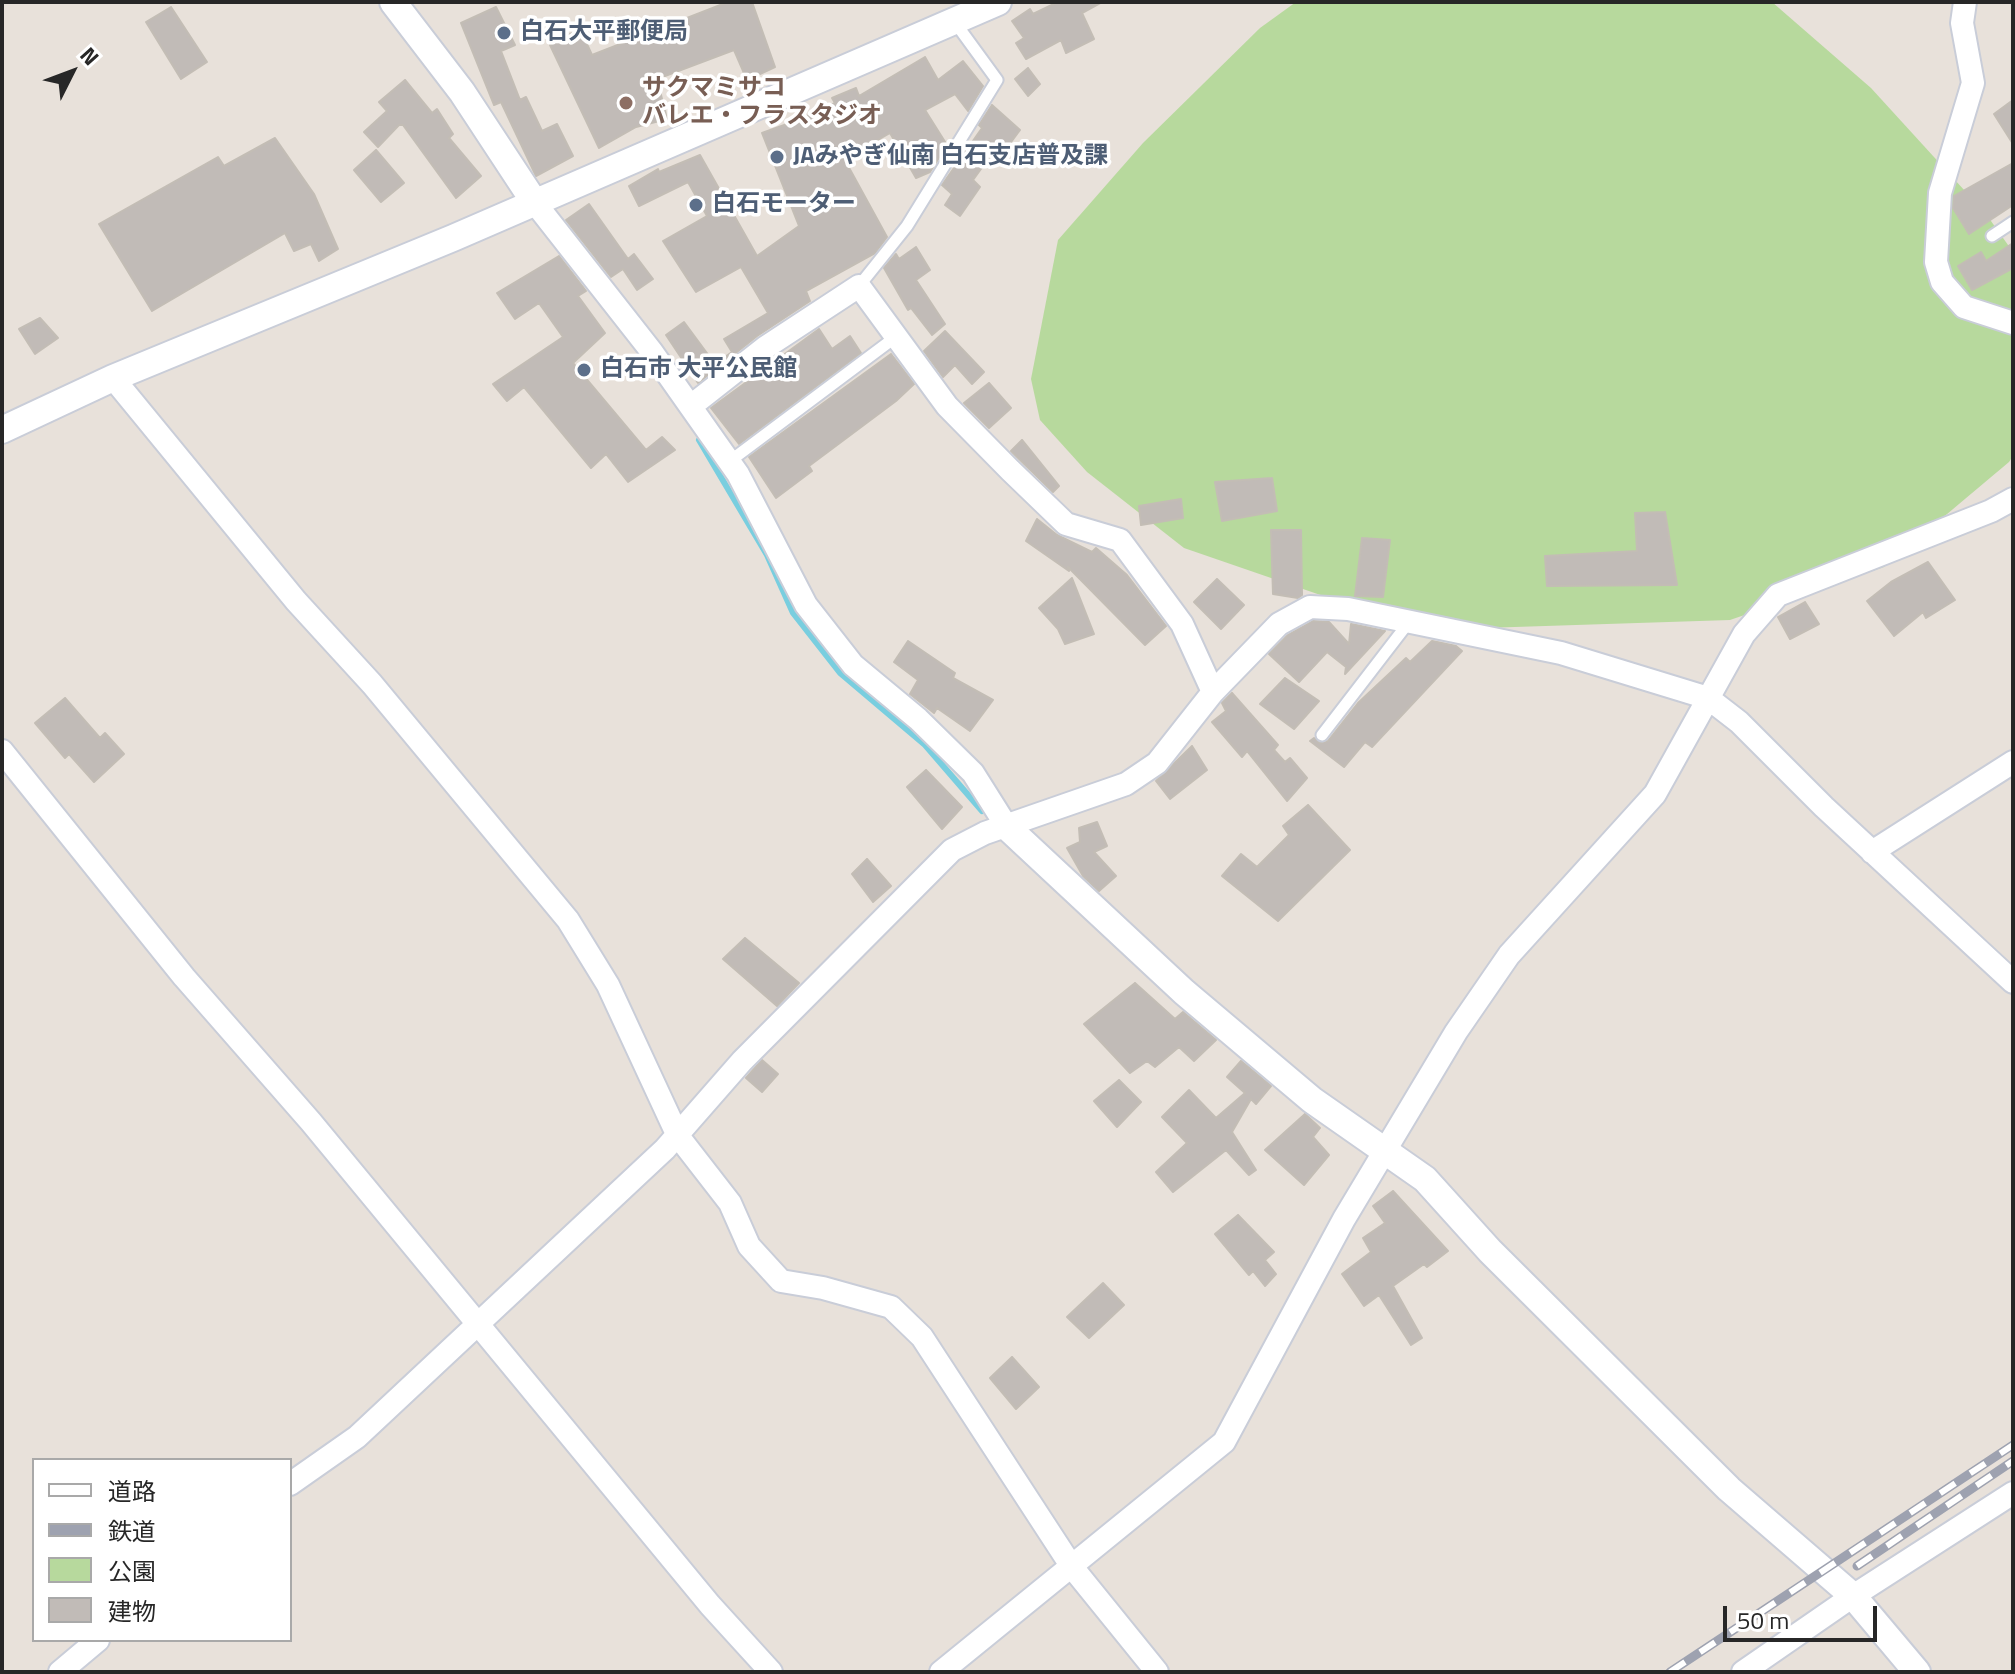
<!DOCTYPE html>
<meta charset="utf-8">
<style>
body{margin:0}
#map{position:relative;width:2015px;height:1674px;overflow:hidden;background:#e8e1da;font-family:"Titillium Web","Noto Sans JP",sans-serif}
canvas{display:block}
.frame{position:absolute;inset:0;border:4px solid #272727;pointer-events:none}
.legend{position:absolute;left:32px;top:1458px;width:260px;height:184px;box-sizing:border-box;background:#fff;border:2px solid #a9a9a9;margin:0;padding:10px 14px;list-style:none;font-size:24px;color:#272727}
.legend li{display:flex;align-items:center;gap:16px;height:40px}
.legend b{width:40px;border:2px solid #a9a9a9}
.north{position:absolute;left:32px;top:32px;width:80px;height:80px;-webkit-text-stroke:6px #fff;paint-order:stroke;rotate:48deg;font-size:22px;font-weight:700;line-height:32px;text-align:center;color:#272727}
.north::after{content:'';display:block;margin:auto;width:28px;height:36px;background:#272727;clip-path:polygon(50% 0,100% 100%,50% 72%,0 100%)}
.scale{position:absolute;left:1723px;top:1606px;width:154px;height:36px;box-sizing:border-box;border:4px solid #272727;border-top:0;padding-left:10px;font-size:24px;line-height:28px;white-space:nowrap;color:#272727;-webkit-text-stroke:6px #fff;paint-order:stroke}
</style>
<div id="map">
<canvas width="2015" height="1674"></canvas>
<div class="frame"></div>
<ul class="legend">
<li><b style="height:10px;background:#fff"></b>道路</li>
<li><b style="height:10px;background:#9ea2b0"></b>鉄道</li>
<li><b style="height:22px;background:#b7d99d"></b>公園</li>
<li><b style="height:22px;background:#c1bbb7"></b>建物</li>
</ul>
<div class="north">N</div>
<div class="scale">50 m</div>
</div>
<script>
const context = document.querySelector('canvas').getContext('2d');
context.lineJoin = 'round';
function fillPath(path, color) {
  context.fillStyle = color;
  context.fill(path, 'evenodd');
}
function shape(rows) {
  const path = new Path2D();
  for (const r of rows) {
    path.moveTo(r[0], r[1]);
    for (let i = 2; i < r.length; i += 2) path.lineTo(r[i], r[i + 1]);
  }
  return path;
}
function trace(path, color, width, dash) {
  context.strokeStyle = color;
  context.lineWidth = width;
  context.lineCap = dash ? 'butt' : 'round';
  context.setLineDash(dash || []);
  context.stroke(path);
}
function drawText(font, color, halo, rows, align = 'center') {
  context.font = font + ' "Titillium Web","Noto Sans JP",sans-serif';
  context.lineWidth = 7;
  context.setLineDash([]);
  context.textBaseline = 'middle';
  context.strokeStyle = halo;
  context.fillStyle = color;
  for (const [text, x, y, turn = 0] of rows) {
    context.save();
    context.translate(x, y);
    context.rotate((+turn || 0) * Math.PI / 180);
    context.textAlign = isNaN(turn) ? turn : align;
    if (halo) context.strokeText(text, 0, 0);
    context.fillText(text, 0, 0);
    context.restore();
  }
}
fillPath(shape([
 [1296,2,1772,2,1871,88,1986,214,2013,252,2013,456,2009,462,1884,567,1730,620,1422,630,1184,548,1087,472,1040,420,1031,379,1058,240,1143,143,1260,28]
]), '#b7d99d');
trace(shape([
 [699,440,767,555,793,613,840,673,925,745,982,811]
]), '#79cedf', 6);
const building = shape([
 [728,2,752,2,775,67,747,80,734,50,657,79,667,119,636,127,599,148,550,45,580,29,592,55,728,2],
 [1058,2,1102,2,1082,13,1094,39,1066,53,1061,40,1026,59,1016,43,1024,38,1012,21,1030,9,1033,14,1058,2],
 [171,7,207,62,181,79,146,22,171,7],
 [496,7,515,45,501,51,520,100,526,97,542,131,557,124,573,156,536,176,501,102,494,105,461,23,496,7],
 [925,57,938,80,963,61,983,86,968,111,955,94,925,110,947,145,930,172,916,178,890,133,850,156,852,161,847,164,887,237,875,253,806,291,810,301,757,336,698,383,666,335,684,322,715,364,732,352,724,339,768,313,741,267,696,292,663,241,707,216,688,182,639,206,629,186,658,169,659,172,700,155,757,256,799,226,762,133,801,119,835,103,832,98,856,88,859,96,925,57],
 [1028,68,1040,84,1028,96,1015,79,1028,68],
 [405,80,432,113,437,109,453,134,449,138,481,176,456,198,403,125,399,125,378,147,364,132,387,111,379,102,405,80],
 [2013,100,2013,144,1994,114,2013,100],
 [992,105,1020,130,997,161,991,155,973,180,980,187,960,216,945,205,952,194,942,185,982,128,979,125,992,105],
 [275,138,314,194,338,249,319,261,311,244,294,251,285,233,152,311,99,224,218,157,224,166,275,138],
 [376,150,404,183,381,202,354,170,376,150],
 [2013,163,2013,205,1969,234,1953,208,1954,196,2013,163],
 [589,204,628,259,634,254,653,279,637,290,623,269,611,277,566,220,589,204],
 [2013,243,2013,268,1972,290,1958,266,1981,252,1986,261,2013,243],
 [916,247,930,270,916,280,945,324,932,335,911,308,908,310,884,268,896,254,899,259,916,247],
 [559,256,586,291,578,296,605,333,573,363,646,450,662,437,675,450,628,482,606,454,591,468,524,387,507,401,493,384,563,337,539,303,515,319,497,293,559,256],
 [40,318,58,338,35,354,19,329,40,318],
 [819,329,832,349,850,336,861,353,739,444,711,408,819,329],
 [945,331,984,372,972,384,955,365,943,377,924,351,945,331],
 [891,354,914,384,896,401,809,466,812,471,776,498,749,457,891,354],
 [989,383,1011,408,989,428,964,403,989,383],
 [1022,440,1059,486,1053,492,1011,451,1022,440],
 [1272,478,1277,511,1222,521,1215,482,1272,478],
 [1181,499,1183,518,1141,525,1139,506,1181,499],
 [1665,512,1677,585,1547,586,1545,556,1637,551,1635,513,1665,512],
 [1037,519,1057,535,1092,552,1096,548,1127,575,1166,626,1145,645,1068,567,1069,571,1026,541,1037,519],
 [1271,530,1301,530,1302,595,1298,598,1273,594,1271,530],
 [1362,538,1390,540,1383,597,1355,596,1362,538],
 [1928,562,1955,600,1926,618,1923,612,1894,636,1867,601,1891,582,1928,562],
 [1072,578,1094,634,1065,644,1058,629,1039,608,1072,578],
 [1217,579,1244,605,1221,629,1194,602,1217,579],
 [1805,602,1819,624,1790,639,1778,617,1805,602],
 [1313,621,1329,622,1349,644,1351,624,1385,631,1345,674,1346,667,1327,652,1299,682,1269,654,1288,635,1313,621],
 [908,641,955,673,953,678,993,700,970,731,937,708,934,713,910,694,918,680,894,662,908,641],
 [1432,641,1456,646,1462,651,1372,747,1365,742,1344,767,1310,741,1314,738,1320,743,1328,741,1358,703,1406,658,1410,662,1432,641],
 [1285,678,1319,701,1294,729,1260,704,1285,678],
 [1232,693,1278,745,1274,750,1285,762,1290,758,1307,778,1287,801,1247,751,1242,757,1212,722,1226,711,1222,703,1232,693],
 [65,698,100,738,105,733,124,754,94,782,69,754,65,758,35,723,65,698],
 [1192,746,1207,770,1170,799,1156,781,1192,746],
 [926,770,962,807,942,829,907,787,926,770],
 [1308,805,1350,850,1278,921,1222,876,1241,854,1257,867,1289,835,1283,826,1308,805],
 [1097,822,1107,846,1094,852,1116,876,1099,891,1083,876,1067,848,1080,842,1079,828,1097,822],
 [867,859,891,886,873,902,852,874,867,859],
 [745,938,799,983,777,1006,723,959,745,938],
 [1135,983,1175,1019,1183,1012,1216,1040,1194,1061,1179,1047,1155,1067,1147,1061,1130,1073,1084,1024,1135,983],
 [762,1060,778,1074,762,1092,746,1078,762,1060],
 [1241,1061,1271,1086,1256,1104,1251,1099,1232,1132,1256,1170,1249,1175,1226,1150,1173,1192,1156,1172,1187,1143,1162,1117,1189,1090,1216,1118,1245,1093,1227,1077,1241,1061],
 [1119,1080,1141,1102,1117,1127,1094,1101,1119,1080],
 [1305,1114,1320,1128,1313,1137,1329,1155,1304,1185,1265,1150,1305,1114],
 [1393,1191,1448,1251,1427,1267,1424,1264,1393,1286,1422,1338,1411,1345,1379,1295,1364,1306,1342,1274,1371,1252,1363,1238,1385,1223,1373,1206,1393,1191],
 [1238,1215,1274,1252,1265,1260,1276,1274,1265,1286,1253,1271,1249,1275,1215,1234,1238,1215],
 [1103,1283,1124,1305,1089,1338,1067,1317,1103,1283],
 [1012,1357,1039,1387,1016,1409,990,1378,1012,1357]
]);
fillPath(building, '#c1bbb7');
trace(building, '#c3bdb5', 2);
const service = shape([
 [1992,236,2013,222],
 [859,286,907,226,997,80,954,21],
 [730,461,897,336],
 [1322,735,1409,622]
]);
const minor = shape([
 [1965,2,1962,23,1973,83,1940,193,1936,262,1942,282,1964,307,2013,323],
 [535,203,652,352,738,474,806,605,853,665,918,719,973,773,1007,827],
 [113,378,296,601,372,684,568,920,608,985,678,1136,730,1203,749,1246,781,1281,823,1288,891,1307,922,1337,1072,1567,1157,1672],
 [691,406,766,347,859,286,947,406,1010,470,1066,524,1120,540,1182,624,1213,692],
 [2,751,184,977,311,1122,710,1605,771,1672],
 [1872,852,2013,762],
 [290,1484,357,1437,665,1149,742,1061,952,850,985,833,1126,784,1157,763,1213,692,1279,624,1310,607,1348,609,1561,653,1708,698,1739,722,1824,807,2013,982],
 [60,1672,98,1640],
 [941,1672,1224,1442,1344,1219,1456,1032,1509,955,1655,794,1744,634,1778,595,1991,511,2013,499],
 [1743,1672,1853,1596,2013,1493]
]);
const tertiary = shape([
 [393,2,462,92,535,203],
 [2,430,113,378,453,238,998,2],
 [1007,827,1184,992,1312,1100,1425,1179,1490,1251,1729,1489,1853,1596,1917,1672]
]);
trace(service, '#c9cdd8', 15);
trace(minor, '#c9cdd8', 26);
trace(tertiary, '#c9cdd8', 30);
trace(service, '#fff', 11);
trace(minor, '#fff', 22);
trace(tertiary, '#fff', 26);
const rail = shape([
 [1857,1566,2013,1461],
 [1670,1672,2013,1445]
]);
trace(rail, '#9ea2b0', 9);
trace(rail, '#fff', 6, [18]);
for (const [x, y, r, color] of [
 [504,33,8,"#5c6f8a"],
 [626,103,8,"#8d6e63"],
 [777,157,8,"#5c6f8a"],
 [696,205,8,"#5c6f8a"],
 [584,370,8,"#5c6f8a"]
]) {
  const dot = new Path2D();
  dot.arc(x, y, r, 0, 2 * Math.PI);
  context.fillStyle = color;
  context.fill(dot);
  trace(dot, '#fff', 3);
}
drawText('bold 24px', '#4e5e75', '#fff', [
 ["白石大平郵便局",520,33],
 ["JAみやぎ仙南 白石支店普及課",793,157],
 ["白石モーター",712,205],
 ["白石市 大平公民館",600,370]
], 'left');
drawText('bold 24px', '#785e54', '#fff', [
 ["サクマミサコ",642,89],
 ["バレエ・フラスタジオ",642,117]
], 'left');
</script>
